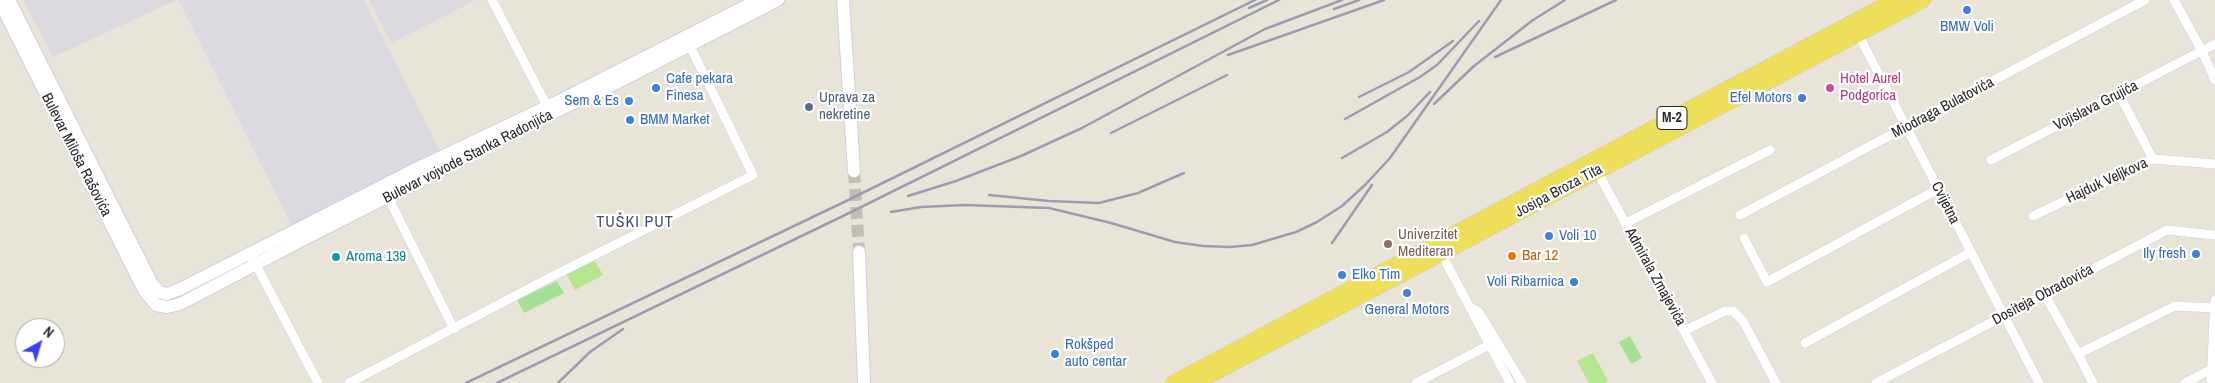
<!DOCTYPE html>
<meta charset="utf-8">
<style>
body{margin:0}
#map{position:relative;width:2215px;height:383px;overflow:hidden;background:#e9e4d8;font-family:"Archivo Narrow",sans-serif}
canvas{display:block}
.north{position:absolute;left:15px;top:318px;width:50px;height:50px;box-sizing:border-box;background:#fff;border:1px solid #a9a9a9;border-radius:50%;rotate:39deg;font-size:14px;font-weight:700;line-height:20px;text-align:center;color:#272727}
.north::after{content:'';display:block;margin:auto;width:18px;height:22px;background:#3942f5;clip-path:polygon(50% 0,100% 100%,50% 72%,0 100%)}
</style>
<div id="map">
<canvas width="2215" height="383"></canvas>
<div class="north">N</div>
</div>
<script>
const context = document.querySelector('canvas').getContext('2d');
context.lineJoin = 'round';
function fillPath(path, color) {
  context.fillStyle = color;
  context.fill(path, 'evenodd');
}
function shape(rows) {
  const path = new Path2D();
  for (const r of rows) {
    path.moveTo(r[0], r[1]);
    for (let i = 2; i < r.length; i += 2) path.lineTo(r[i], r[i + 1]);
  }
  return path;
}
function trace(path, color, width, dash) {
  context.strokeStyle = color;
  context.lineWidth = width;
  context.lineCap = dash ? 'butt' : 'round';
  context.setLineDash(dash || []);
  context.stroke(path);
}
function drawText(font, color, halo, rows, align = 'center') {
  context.font = font + ' "Archivo Narrow",sans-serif';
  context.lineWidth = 4.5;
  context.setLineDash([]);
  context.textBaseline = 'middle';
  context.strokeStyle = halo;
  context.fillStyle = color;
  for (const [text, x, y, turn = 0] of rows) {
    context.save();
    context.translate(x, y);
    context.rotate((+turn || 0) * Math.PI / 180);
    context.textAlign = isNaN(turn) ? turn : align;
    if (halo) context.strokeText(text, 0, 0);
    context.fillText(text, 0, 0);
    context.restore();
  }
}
fillPath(shape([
 [23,0,177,0,53,57],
 [178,0,364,0,441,153,295,232],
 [369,0,476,0,391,43]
]), '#ddd9e1');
fillPath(shape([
 [557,281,564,293,524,313,517,300],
 [1630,336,1642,358,1631,364,1619,342]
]), '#a4e095');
fillPath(shape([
 [594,259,603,275,575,290,566,274],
 [1593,353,1608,381,1605,383,1589,383,1577,361]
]), '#b6e790');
trace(shape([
 [854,171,859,252]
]), '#c2beb5', 12, [12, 6]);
const street = shape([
 [492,0,547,106],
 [2174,0,2202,51,2215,80],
 [1856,30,2039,383],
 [2119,94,2153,159],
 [1991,160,2215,44],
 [1597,171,1712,383],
 [385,191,454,329],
 [1740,215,2145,0],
 [2033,216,2153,159,2215,164],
 [1626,223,1770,150],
 [1744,238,1767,282,1938,189],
 [1440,251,1510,383],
 [253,259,318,383],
 [2045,295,2078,354,2175,306,2215,308],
 [1469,306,1479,312,1522,383],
 [1684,331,1725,311,1733,311,1743,321,1776,383],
 [1805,343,1971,252],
 [2078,354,2093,383],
 [349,383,551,277,753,175,687,40],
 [1416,383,1493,343],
 [1876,383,2167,230,2215,235],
 [2185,383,2212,369],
 [2211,383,2215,300]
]);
const secondary = shape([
 [9,0,152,284,159,292,167,294,180,289,410,172,557,102,758,0],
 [843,0,854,171],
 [0,2,144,290,156,305,167,307,180,304,306,238,569,105,591,96,778,0],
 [859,252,864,383]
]);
const primary = shape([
 [1173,383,1895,0],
 [1195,383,1923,0]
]);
trace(street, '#cecfe0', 10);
trace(secondary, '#cecfe0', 14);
trace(primary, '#c7c7c7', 16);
trace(street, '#fff', 9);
trace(secondary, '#fff', 12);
trace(primary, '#eddf5a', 15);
trace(shape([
 [1249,8,1267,0],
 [1334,9,1359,0],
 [1228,55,1384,0],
 [1495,57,1616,0],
 [1359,97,1409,72,1453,41],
 [1434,104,1474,66,1533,20,1565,0],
 [1345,119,1420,77,1437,65,1479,21],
 [1111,133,1227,75],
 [1342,158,1387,132,1407,116,1430,92],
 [989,195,1049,201,1099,203,1138,193,1184,173],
 [908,196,956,181,1021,156,1082,128,1265,29,1342,0],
 [891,212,921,207,965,205,1049,208,1111,223,1175,242,1203,246,1230,247,1252,245,1296,232,1317,222,1342,206,1365,185,1390,158,1501,0],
 [1332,243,1372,185],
 [466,383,842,203,1255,0],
 [497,383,843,216,1279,0],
 [558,383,590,352,623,329]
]), '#9c9cb1', 2.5);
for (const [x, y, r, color] of [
 [1967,10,5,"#3f7fe0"],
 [656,88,5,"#3f7fe0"],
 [1830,88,5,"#d1479c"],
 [1802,98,5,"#3f7fe0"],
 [629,101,5,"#3f7fe0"],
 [809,107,5,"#5c6f8a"],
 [630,120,5,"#3f7fe0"],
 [1549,236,5,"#3f7fe0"],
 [1388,244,5,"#8d6e63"],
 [2196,254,5,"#3f7fe0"],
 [1512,256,5,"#e8710a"],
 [336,257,5,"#0f9aa8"],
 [1342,275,5,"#3f7fe0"],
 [1574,282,5,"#3f7fe0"],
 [1407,293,5,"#3f7fe0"],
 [1055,354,5,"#3f7fe0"]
]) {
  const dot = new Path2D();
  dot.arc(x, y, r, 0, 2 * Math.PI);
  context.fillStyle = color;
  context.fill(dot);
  trace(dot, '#fff', 2);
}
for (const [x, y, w] of [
 [1672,118,30]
]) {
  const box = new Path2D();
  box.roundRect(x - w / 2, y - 11.5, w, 23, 4);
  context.fillStyle = '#fff';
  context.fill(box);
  trace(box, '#272727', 1);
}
drawText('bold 14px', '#272727', null, [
 ["M-2",1672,118]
]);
drawText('15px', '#366cbe', '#fff', [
 ["BMW Voli",1967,27,"center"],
 ["Cafe pekara",666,79],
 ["Finesa",666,96],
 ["Efel Motors",1792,98,"right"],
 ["Sem & Es",619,101,"right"],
 ["BMM Market",640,120],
 ["Voli 10",1559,236],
 ["Ily fresh",2186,254,"right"],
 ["Elko Tim",1352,275],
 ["Voli Ribarnica",1564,282,"right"],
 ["General Motors",1407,310,"center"],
 ["Rokšped",1065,345],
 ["auto centar",1065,362]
], 'left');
drawText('15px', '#b23c85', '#fff', [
 ["Hotel Aurel",1840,79],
 ["Podgorica",1840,96]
], 'left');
drawText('15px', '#4e5e75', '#fff', [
 ["Uprava za",819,98],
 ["nekretine",819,115]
], 'left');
drawText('15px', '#272727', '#fff', [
 ["Vojislava Grujića",2096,106,-27],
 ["Miodraga Bulatovića",1943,108,-28],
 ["Bulevar Miloša Rašovića",76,155,63],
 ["Bulevar vojvode Stanka Radonjića",468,157,-27],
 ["Hajduk Veljkova",2107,181,-25],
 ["Josipa Broza Tita",1559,191,-28],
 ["Cvijetna",1945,203,63],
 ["Admirala Zmajevića",1655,277,61],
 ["Dositeja Obradovića",2043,295,-28]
]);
drawText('15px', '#785e54', '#fff', [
 ["Univerzitet",1398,235],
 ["Mediteran",1398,252]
], 'left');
drawText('15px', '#c56008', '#fff', [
 ["Bar 12",1522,256]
], 'left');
drawText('15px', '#0d838f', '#fff', [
 ["Aroma 139",346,257]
], 'left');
context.letterSpacing = '1px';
drawText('16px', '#494b76', '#fff', [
 ["TUŠKI PUT",635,223]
]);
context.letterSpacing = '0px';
</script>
